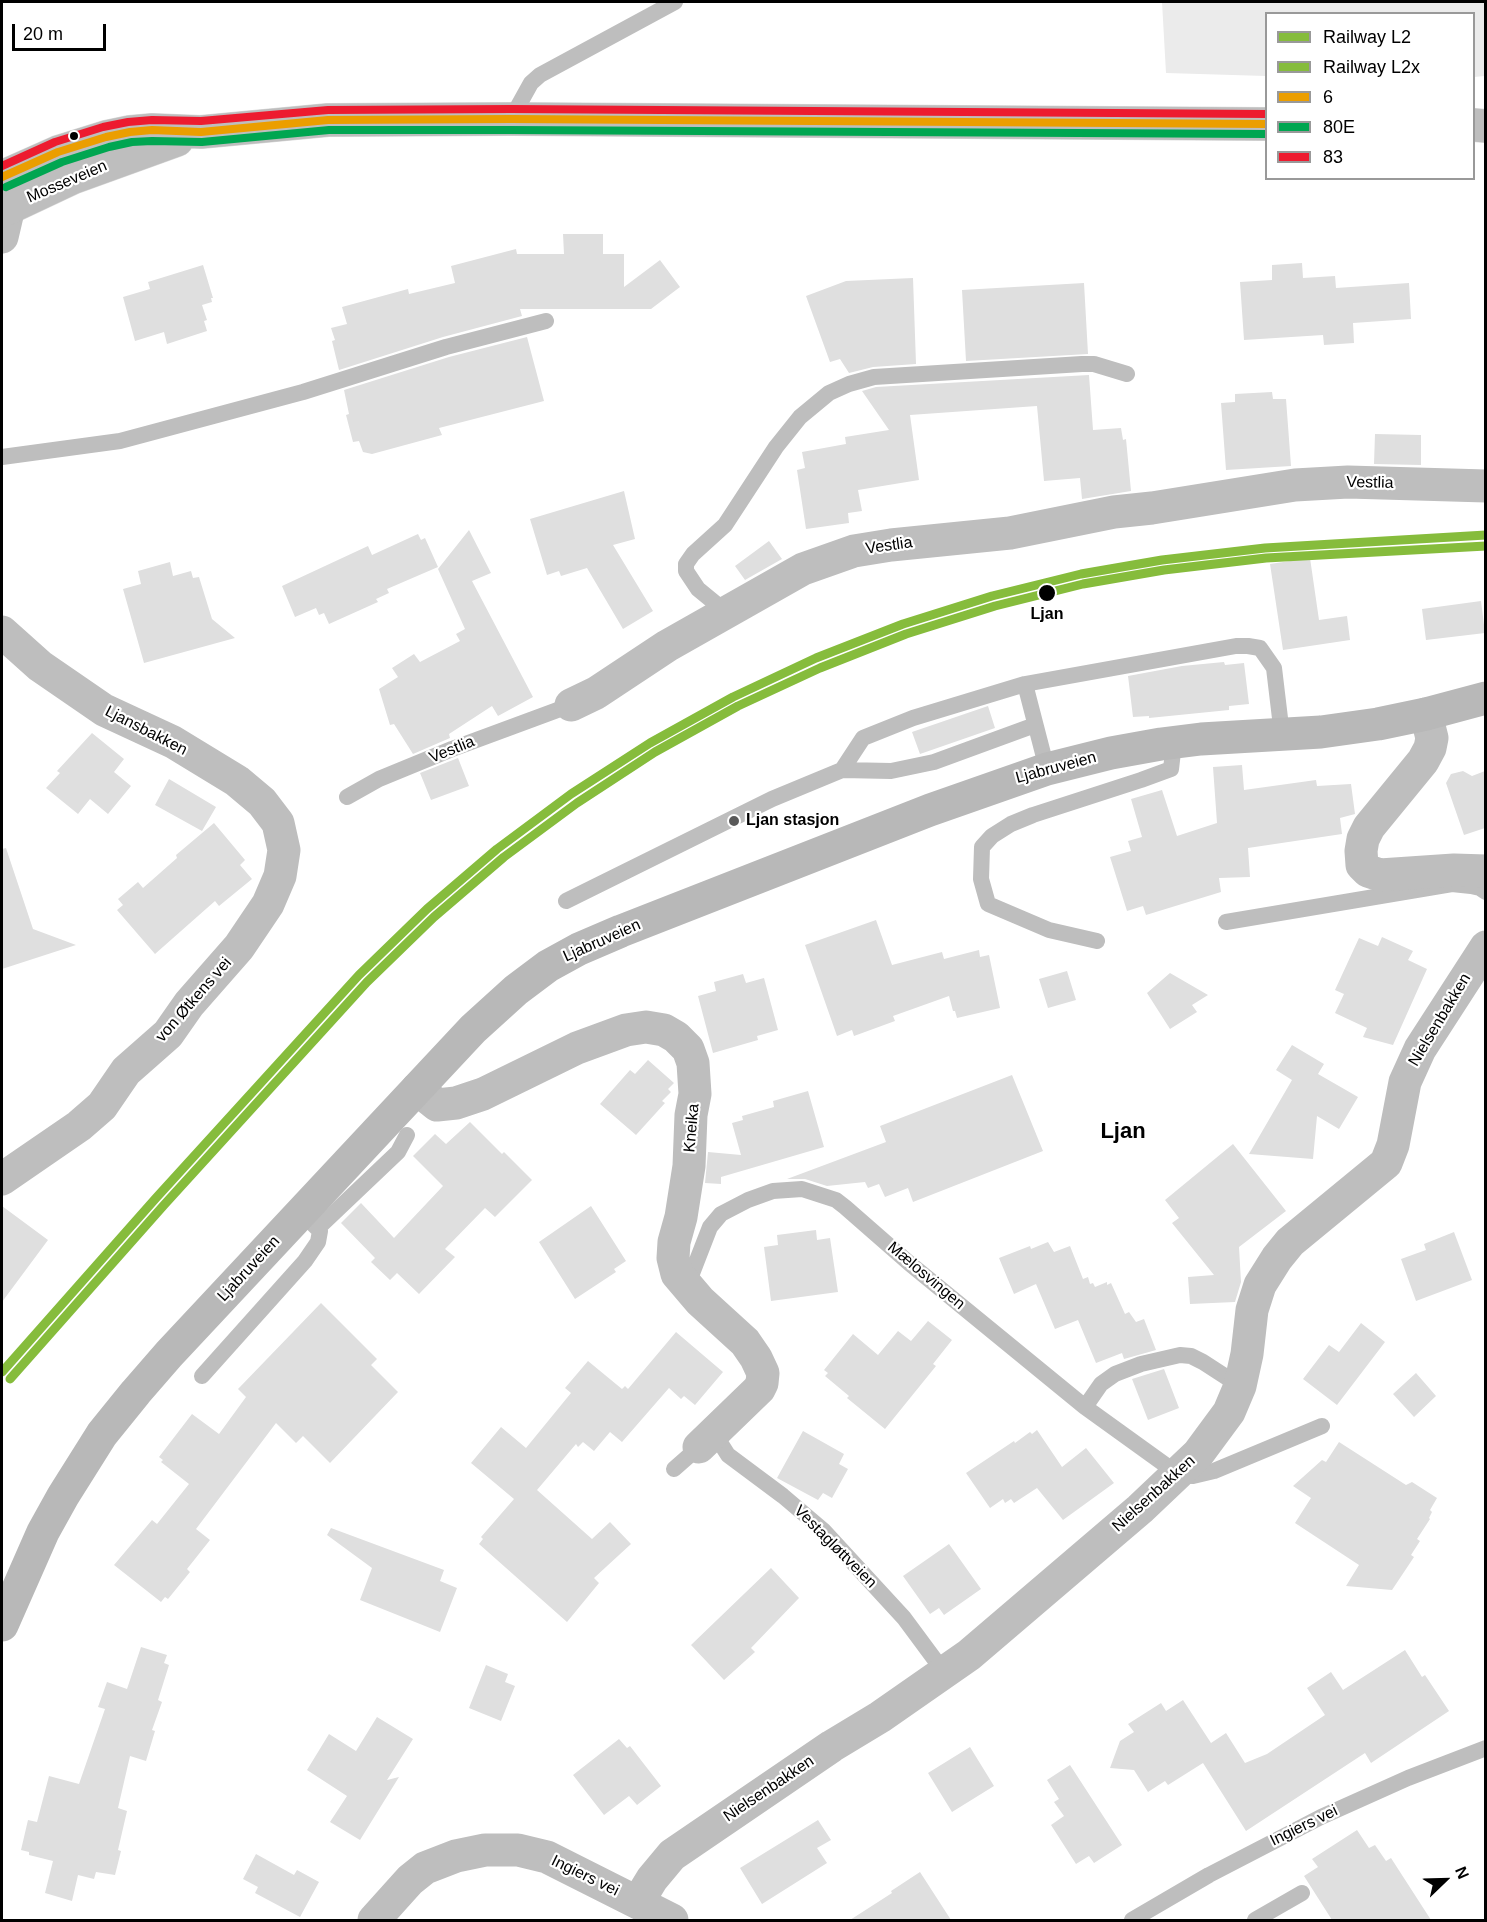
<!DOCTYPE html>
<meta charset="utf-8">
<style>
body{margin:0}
#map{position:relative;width:1487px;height:1922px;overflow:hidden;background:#fff;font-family:Helvetica,sans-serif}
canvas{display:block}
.frame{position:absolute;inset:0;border:3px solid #000;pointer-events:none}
.legend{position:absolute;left:1265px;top:12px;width:210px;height:168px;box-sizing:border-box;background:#fff;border:2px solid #999;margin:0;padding:8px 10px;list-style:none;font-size:18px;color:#000}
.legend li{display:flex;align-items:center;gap:12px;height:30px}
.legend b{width:30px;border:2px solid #999}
.north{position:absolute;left:1415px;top:1850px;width:60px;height:60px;-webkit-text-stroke:4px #fff;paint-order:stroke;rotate:67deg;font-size:16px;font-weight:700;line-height:24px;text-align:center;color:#000}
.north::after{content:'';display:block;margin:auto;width:21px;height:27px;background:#000;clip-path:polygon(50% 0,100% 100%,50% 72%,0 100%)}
.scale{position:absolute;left:12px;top:24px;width:94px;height:27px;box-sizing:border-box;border:3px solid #000;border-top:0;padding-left:8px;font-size:18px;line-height:21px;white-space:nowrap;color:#000;-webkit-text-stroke:4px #fff;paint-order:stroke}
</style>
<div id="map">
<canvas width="1487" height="1922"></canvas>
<div class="frame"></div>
<ul class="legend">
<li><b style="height:8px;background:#86bc3c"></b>Railway L2</li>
<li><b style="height:8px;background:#86bc3c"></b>Railway L2x</li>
<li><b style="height:8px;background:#eb9e00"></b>6</li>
<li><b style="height:8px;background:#00a651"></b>80E</li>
<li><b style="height:8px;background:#ed1b2f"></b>83</li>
</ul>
<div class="north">N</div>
<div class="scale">20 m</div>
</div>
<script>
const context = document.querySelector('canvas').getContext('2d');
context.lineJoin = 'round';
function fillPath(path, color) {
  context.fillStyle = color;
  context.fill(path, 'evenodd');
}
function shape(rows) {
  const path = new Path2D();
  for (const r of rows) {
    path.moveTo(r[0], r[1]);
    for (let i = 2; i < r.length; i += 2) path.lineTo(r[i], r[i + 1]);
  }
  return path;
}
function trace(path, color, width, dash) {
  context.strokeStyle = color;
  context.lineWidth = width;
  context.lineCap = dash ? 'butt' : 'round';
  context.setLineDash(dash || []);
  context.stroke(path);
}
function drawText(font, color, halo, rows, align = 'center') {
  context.font = font + ' Helvetica,sans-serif';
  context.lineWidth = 4.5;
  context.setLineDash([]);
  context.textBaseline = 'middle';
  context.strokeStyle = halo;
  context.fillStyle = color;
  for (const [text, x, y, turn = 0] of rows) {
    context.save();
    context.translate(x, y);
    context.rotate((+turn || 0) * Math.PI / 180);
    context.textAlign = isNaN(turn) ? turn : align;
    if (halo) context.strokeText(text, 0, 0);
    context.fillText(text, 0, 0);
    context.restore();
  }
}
fillPath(shape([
 [1162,2,1485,2,1485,76,1474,77,1474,14,1266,14,1266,76,1166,73]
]), '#ebebeb');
fillPath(shape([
 [563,234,603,234,603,254,624,254,624,287,660,260,680,287,651,309,520,309,522,316,443,337,339,370,332,341,335,340,331,328,347,324,342,307,408,289,409,294,455,283,451,266,516,249,517,254,564,254],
 [1302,263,1303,278,1335,276,1336,288,1409,283,1411,319,1353,323,1354,343,1324,345,1323,335,1244,340,1240,282,1272,280,1272,265],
 [203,265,213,298,211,298,212,302,202,305,207,320,204,321,207,331,167,344,164,332,135,341,123,297,150,289,148,282],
 [913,278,916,364,873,367,849,373,840,359,830,362,806,296,846,281],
 [1084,283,1088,354,966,361,962,290],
 [527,337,544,401,439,428,442,435,372,454,363,452,359,441,353,442,346,415,349,414,344,390,449,357],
 [1089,375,1093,430,1121,428,1123,440,1126,439,1131,491,1082,499,1080,478,1044,481,1037,406,910,415,919,480,858,490,862,511,848,513,849,523,806,529,797,470,805,468,802,452,846,444,845,437,889,430,862,391,876,387],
 [1272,392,1273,399,1286,399,1291,466,1226,470,1221,403,1235,402,1235,394],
 [1375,434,1421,435,1421,465,1374,464],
 [624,491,635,539,613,545,653,611,623,629,587,568,561,576,559,571,547,575,530,519],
 [469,530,491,573,472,581,533,697,498,716,492,706,449,734,450,738,413,754,394,724,390,725,379,689,398,677,392,668,414,654,420,662,460,641,456,634,465,629,438,569],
 [418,534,421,540,425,538,438,567,387,589,389,593,376,599,378,602,329,624,324,613,319,615,316,608,295,617,282,586,368,546,372,555],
 [769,541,782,559,745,580,735,566],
 [1310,558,1319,620,1347,616,1350,640,1283,650,1270,564],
 [170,562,173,576,191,571,193,578,199,577,212,619,235,638,144,663,123,589,141,584,138,571],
 [1481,601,1485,633,1426,640,1422,609],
 [1224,662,1225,665,1244,663,1249,704,1229,706,1229,710,1149,718,1149,716,1133,717,1128,676,1182,666],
 [988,706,995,728,920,754,912,732],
 [92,733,124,759,114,772,131,786,108,814,90,799,78,814,46,788,60,773,57,771],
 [458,758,469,786,431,800,420,773],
 [1242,765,1244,790,1316,780,1317,786,1351,784,1355,814,1340,818,1342,834,1248,848,1250,877,1219,878,1221,892,1146,915,1143,906,1127,911,1110,857,1131,851,1128,841,1142,837,1131,799,1162,790,1177,836,1217,823,1213,767],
 [1463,771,1472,776,1485,771,1485,828,1464,835,1446,783,1451,774],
 [169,779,216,807,202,831,155,805],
 [214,823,245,860,240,865,252,879,219,906,215,901,155,954,117,910,123,905,118,899,138,882,143,888,177,858,176,855],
 [6,848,33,929,76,945,2,969,2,849],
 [876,920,892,965,942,952,944,959,979,950,980,957,989,955,1000,1008,957,1018,955,1011,953,1011,949,996,893,1016,895,1021,854,1036,852,1030,837,1036,805,945],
 [1382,937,1413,951,1408,960,1427,969,1393,1045,1363,1037,1367,1028,1335,1013,1344,994,1335,990,1359,938,1378,946],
 [1067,971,1076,1000,1048,1008,1039,979],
 [1170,973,1208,995,1192,1005,1197,1012,1170,1029,1147,993],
 [743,974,746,983,764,978,778,1030,757,1036,758,1040,713,1053,698,996,716,991,714,982],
 [1292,1045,1324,1064,1318,1074,1358,1097,1339,1129,1317,1116,1313,1159,1249,1154,1292,1080,1276,1070],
 [648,1060,674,1083,668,1089,671,1092,662,1101,665,1103,636,1135,600,1104,630,1070,635,1074],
 [1012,1075,1043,1151,913,1202,908,1188,885,1197,879,1184,868,1188,865,1182,827,1186,805,1179,787,1179,886,1142,880,1126],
 [808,1091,824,1147,721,1177,721,1184,705,1183,708,1152,741,1155,732,1123,743,1120,742,1116,774,1107,773,1101],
 [470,1122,502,1154,504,1152,532,1180,495,1217,485,1208,445,1249,455,1257,419,1294,397,1273,390,1280,371,1262,375,1258,341,1223,361,1203,394,1238,443,1186,413,1156,435,1134,446,1144],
 [1233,1144,1286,1211,1239,1247,1241,1282,1235,1302,1190,1304,1188,1277,1214,1275,1172,1223,1179,1218,1165,1200],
 [2,1206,48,1240,2,1302],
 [591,1206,626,1261,614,1269,616,1272,575,1299,539,1242],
 [816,1230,817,1240,830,1238,838,1292,771,1301,764,1247,778,1245,777,1235],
 [1454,1232,1472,1280,1416,1301,1401,1259,1426,1250,1424,1244],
 [1048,1242,1054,1252,1070,1246,1083,1279,1088,1277,1090,1284,1093,1283,1095,1287,1107,1282,1107,1285,1111,1283,1125,1314,1129,1312,1136,1322,1144,1319,1156,1350,1124,1359,1122,1353,1096,1363,1078,1320,1055,1329,1036,1284,1014,1294,999,1258,1030,1246,1031,1249],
 [321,1303,377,1359,371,1365,398,1392,330,1463,303,1436,296,1443,276,1423,196,1529,210,1540,187,1569,190,1572,168,1599,165,1597,161,1602,114,1565,152,1520,157,1524,189,1484,161,1462,163,1460,159,1457,192,1414,219,1434,246,1397,238,1389],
 [928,1321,952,1340,933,1364,936,1366,885,1429,847,1398,849,1396,825,1376,828,1373,824,1370,853,1334,878,1355,898,1331,911,1341],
 [1361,1323,1385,1342,1337,1405,1303,1379,1329,1345,1339,1352],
 [676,1332,723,1372,695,1405,684,1396,681,1399,669,1388,622,1442,610,1432,594,1451,583,1442,578,1447,576,1444,537,1490,592,1539,610,1522,631,1544,594,1578,599,1583,567,1622,479,1544,483,1539,481,1537,514,1499,471,1463,501,1427,526,1448,571,1393,565,1388,588,1361,622,1389,625,1386,628,1389],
 [1164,1369,1179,1408,1148,1420,1132,1379],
 [1416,1373,1436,1396,1414,1417,1393,1394],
 [1037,1430,1062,1467,1086,1448,1114,1483,1063,1520,1037,1488,1014,1503,1011,1499,1005,1503,1003,1499,990,1508,966,1473,1014,1441,1015,1443,1030,1432,1032,1434],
 [803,1431,844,1454,839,1464,848,1469,832,1498,823,1493,818,1500,777,1478],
 [1339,1442,1406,1485,1412,1482,1437,1498,1430,1510,1432,1512,1429,1518,1430,1519,1417,1539,1420,1541,1411,1555,1414,1557,1392,1590,1346,1586,1359,1565,1295,1523,1311,1498,1293,1486,1322,1460,1326,1462],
 [331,1528,444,1570,440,1581,457,1588,440,1632,360,1600,372,1568,327,1535],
 [949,1544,981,1589,944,1615,939,1608,930,1614,903,1576],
 [771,1568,799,1598,751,1648,755,1652,724,1680,691,1645],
 [141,1647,167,1655,164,1663,169,1665,158,1700,162,1702,152,1730,155,1731,146,1761,130,1756,118,1808,127,1811,118,1850,121,1851,115,1875,96,1872,94,1879,78,1875,72,1901,45,1893,53,1861,29,1855,29,1852,21,1850,28,1820,37,1822,49,1776,79,1784,105,1709,98,1707,107,1682,127,1689],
 [1405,1650,1422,1677,1425,1675,1449,1711,1371,1763,1365,1753,1246,1831,1203,1763,1168,1785,1165,1781,1148,1792,1134,1770,1110,1768,1120,1741,1134,1732,1128,1724,1161,1703,1166,1711,1183,1700,1211,1743,1226,1733,1245,1763,1267,1754,1325,1715,1307,1688,1331,1672,1343,1690],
 [486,1665,508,1674,505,1682,515,1686,501,1721,469,1708],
 [377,1717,413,1739,387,1780,399,1777,360,1840,330,1822,347,1796,307,1770,329,1734,356,1751],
 [619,1739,627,1748,630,1746,661,1786,637,1805,629,1796,604,1815,573,1775],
 [970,1747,994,1786,952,1812,928,1773],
 [1070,1765,1122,1845,1094,1863,1089,1856,1076,1864,1051,1825,1064,1816,1054,1802,1059,1799,1047,1780],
 [818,1820,831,1840,817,1848,827,1863,762,1904,740,1868],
 [1357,1830,1369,1848,1375,1845,1386,1861,1391,1858,1431,1920,1332,1920,1304,1876,1318,1867,1312,1859],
 [256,1854,294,1875,297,1870,319,1882,300,1917,255,1893,258,1887,243,1879],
 [920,1872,951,1920,850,1920,892,1893,891,1891]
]), '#dfdfdf');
const highway = shape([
 [1474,125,1486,126],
 [2,177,58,152,106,137,130,132,152,130,201,132,328,120,511,119,1266,124],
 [2,211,72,178,177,140]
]);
trace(highway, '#dbdbdb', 34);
trace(shape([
 [511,119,531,83,540,75,675,2],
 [2,457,120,441,303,392,446,347,546,321],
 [726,612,698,589,686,571,686,564,693,554,725,525,776,447,800,417,829,393,849,384,874,377,1082,364,1094,364,1127,374],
 [1025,684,1047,769],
 [842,770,891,771,934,762,1035,725],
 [347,797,379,779,452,749,571,705],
 [566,901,772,799,842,770,863,738,913,718,1025,684,1236,646,1248,646,1260,648,1274,668,1282,735],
 [1226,922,1452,884,1471,886,1480,888,1486,892],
 [1097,941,1049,930,988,904,981,879,982,847,992,836,1011,824,1033,815,1141,780,1171,769,1174,743],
 [318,1228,398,1152,407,1135],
 [685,1285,691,1276,710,1227,721,1214,748,1200,773,1191,802,1189,836,1200,845,1207,909,1263,1085,1407,1178,1474,1193,1476,1214,1471,1322,1426],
 [202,1376,305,1261,318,1242,320,1231,301,1212],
 [1085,1407,1101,1384,1115,1374,1141,1364,1180,1355,1191,1356,1203,1362,1240,1386],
 [714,1433,728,1455,783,1496,823,1530,904,1618,944,1672],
 [674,1469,699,1447],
 [1132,1920,1209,1875,1321,1817,1408,1778,1486,1748],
 [1255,1920,1302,1893]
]), '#bebebe', 16);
trace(shape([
 [2,237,9,207],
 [2,632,40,666,104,710,173,742,237,781,262,802,278,823,284,850,280,876,268,904,239,947,189,1004,168,1034,126,1071,102,1106,79,1126,2,1179],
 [571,705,596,693,667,646,803,569,854,551,891,545,1010,533,1114,512,1152,508,1295,485,1348,482,1486,486],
 [1426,714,1432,738,1430,748,1423,761,1369,827,1363,839,1361,851,1362,865,1368,871,1380,875,1454,870,1486,871],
 [417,1089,437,1105,456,1103,483,1094,577,1048,626,1030,646,1027,664,1030,676,1037,688,1049,693,1063,695,1094,691,1115,689,1166,681,1217,674,1242,673,1258,677,1274,700,1301,745,1342,756,1358,763,1373,762,1383,759,1389,699,1447],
 [638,1902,652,1879,672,1855,832,1746,880,1717,969,1655,1140,1509,1198,1454,1229,1412,1240,1386,1247,1354,1252,1310,1260,1285,1277,1258,1290,1242,1386,1163,1393,1145,1405,1082,1420,1049,1486,947],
 [374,1920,410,1880,425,1868,456,1856,485,1850,518,1850,547,1857,672,1920]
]), '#bebebe', 33);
trace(shape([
 [2,1625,43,1532,63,1496,102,1434,136,1392,169,1354,473,1029,516,990,548,966,579,949,621,931,930,810,1047,769,1111,753,1161,744,1201,739,1321,732,1378,724,1426,714,1486,698]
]), '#b8b8b8', 33);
trace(highway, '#bebebe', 33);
trace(shape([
 [2,177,58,152,106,137,130,132,152,130,201,132,328,120,511,119,1266,124]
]), '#eb9e00', 8);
trace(shape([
 [6,187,62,162,109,147,132,142,152,141,202,142,329,130,511,130,1266,134]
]), '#00a651', 8);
trace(shape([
 [2,166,55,142,103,127,128,122,152,120,201,121,328,110,511,109,1266,114]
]), '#ed1b2f', 8);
trace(shape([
 [2,1372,156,1198,359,975,427,909,497,849,571,794,650,743,733,697,816,658,903,624,992,596,1081,574,1162,560,1265,548,1486,535]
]), '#86bc3c', 9);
trace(shape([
 [10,1379,164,1205,367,982,434,917,504,857,577,803,655,752,738,706,820,668,906,634,995,606,1083,584,1164,570,1266,558,1486,546]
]), '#86bc3c', 9);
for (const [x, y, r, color] of [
 [74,136,5,"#000"],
 [1047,593,9,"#000"],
 [734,821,6,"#595959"]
]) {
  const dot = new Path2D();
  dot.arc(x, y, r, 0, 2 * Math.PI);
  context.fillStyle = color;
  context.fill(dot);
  trace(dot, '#fff', 2);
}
drawText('16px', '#000', '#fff', [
 ["Mosseveien",67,182,-23],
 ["Vestlia",1370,483,1],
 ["Vestlia",889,546,-8],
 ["Ljansbakken",146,731,27],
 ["Vestlia",452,750,-22],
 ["Ljabruveien",1056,768,-15],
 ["Ljabruveien",602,941,-24],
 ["von Øtkens vei",194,1000,-49],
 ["Nielsenbakken",1440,1020,-59],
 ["Kneika",692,1128,-85],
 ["Ljabruveien",249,1269,-47],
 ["Mælosvingen",926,1276,40],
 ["Nielsenbakken",1154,1494,-42],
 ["Vestagløttveien",835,1547,45],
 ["Nielsenbakken",769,1789,-34],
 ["Ingiers vei",1304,1826,-26],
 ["Ingiers vei",585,1876,26]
]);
drawText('bold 16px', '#000', '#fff', [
 ["Ljan",1047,615]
]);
drawText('bold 16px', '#000', '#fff', [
 ["Ljan stasjon",746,821]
], 'left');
drawText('bold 22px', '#000', '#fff', [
 ["Ljan",1123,1132]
]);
</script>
